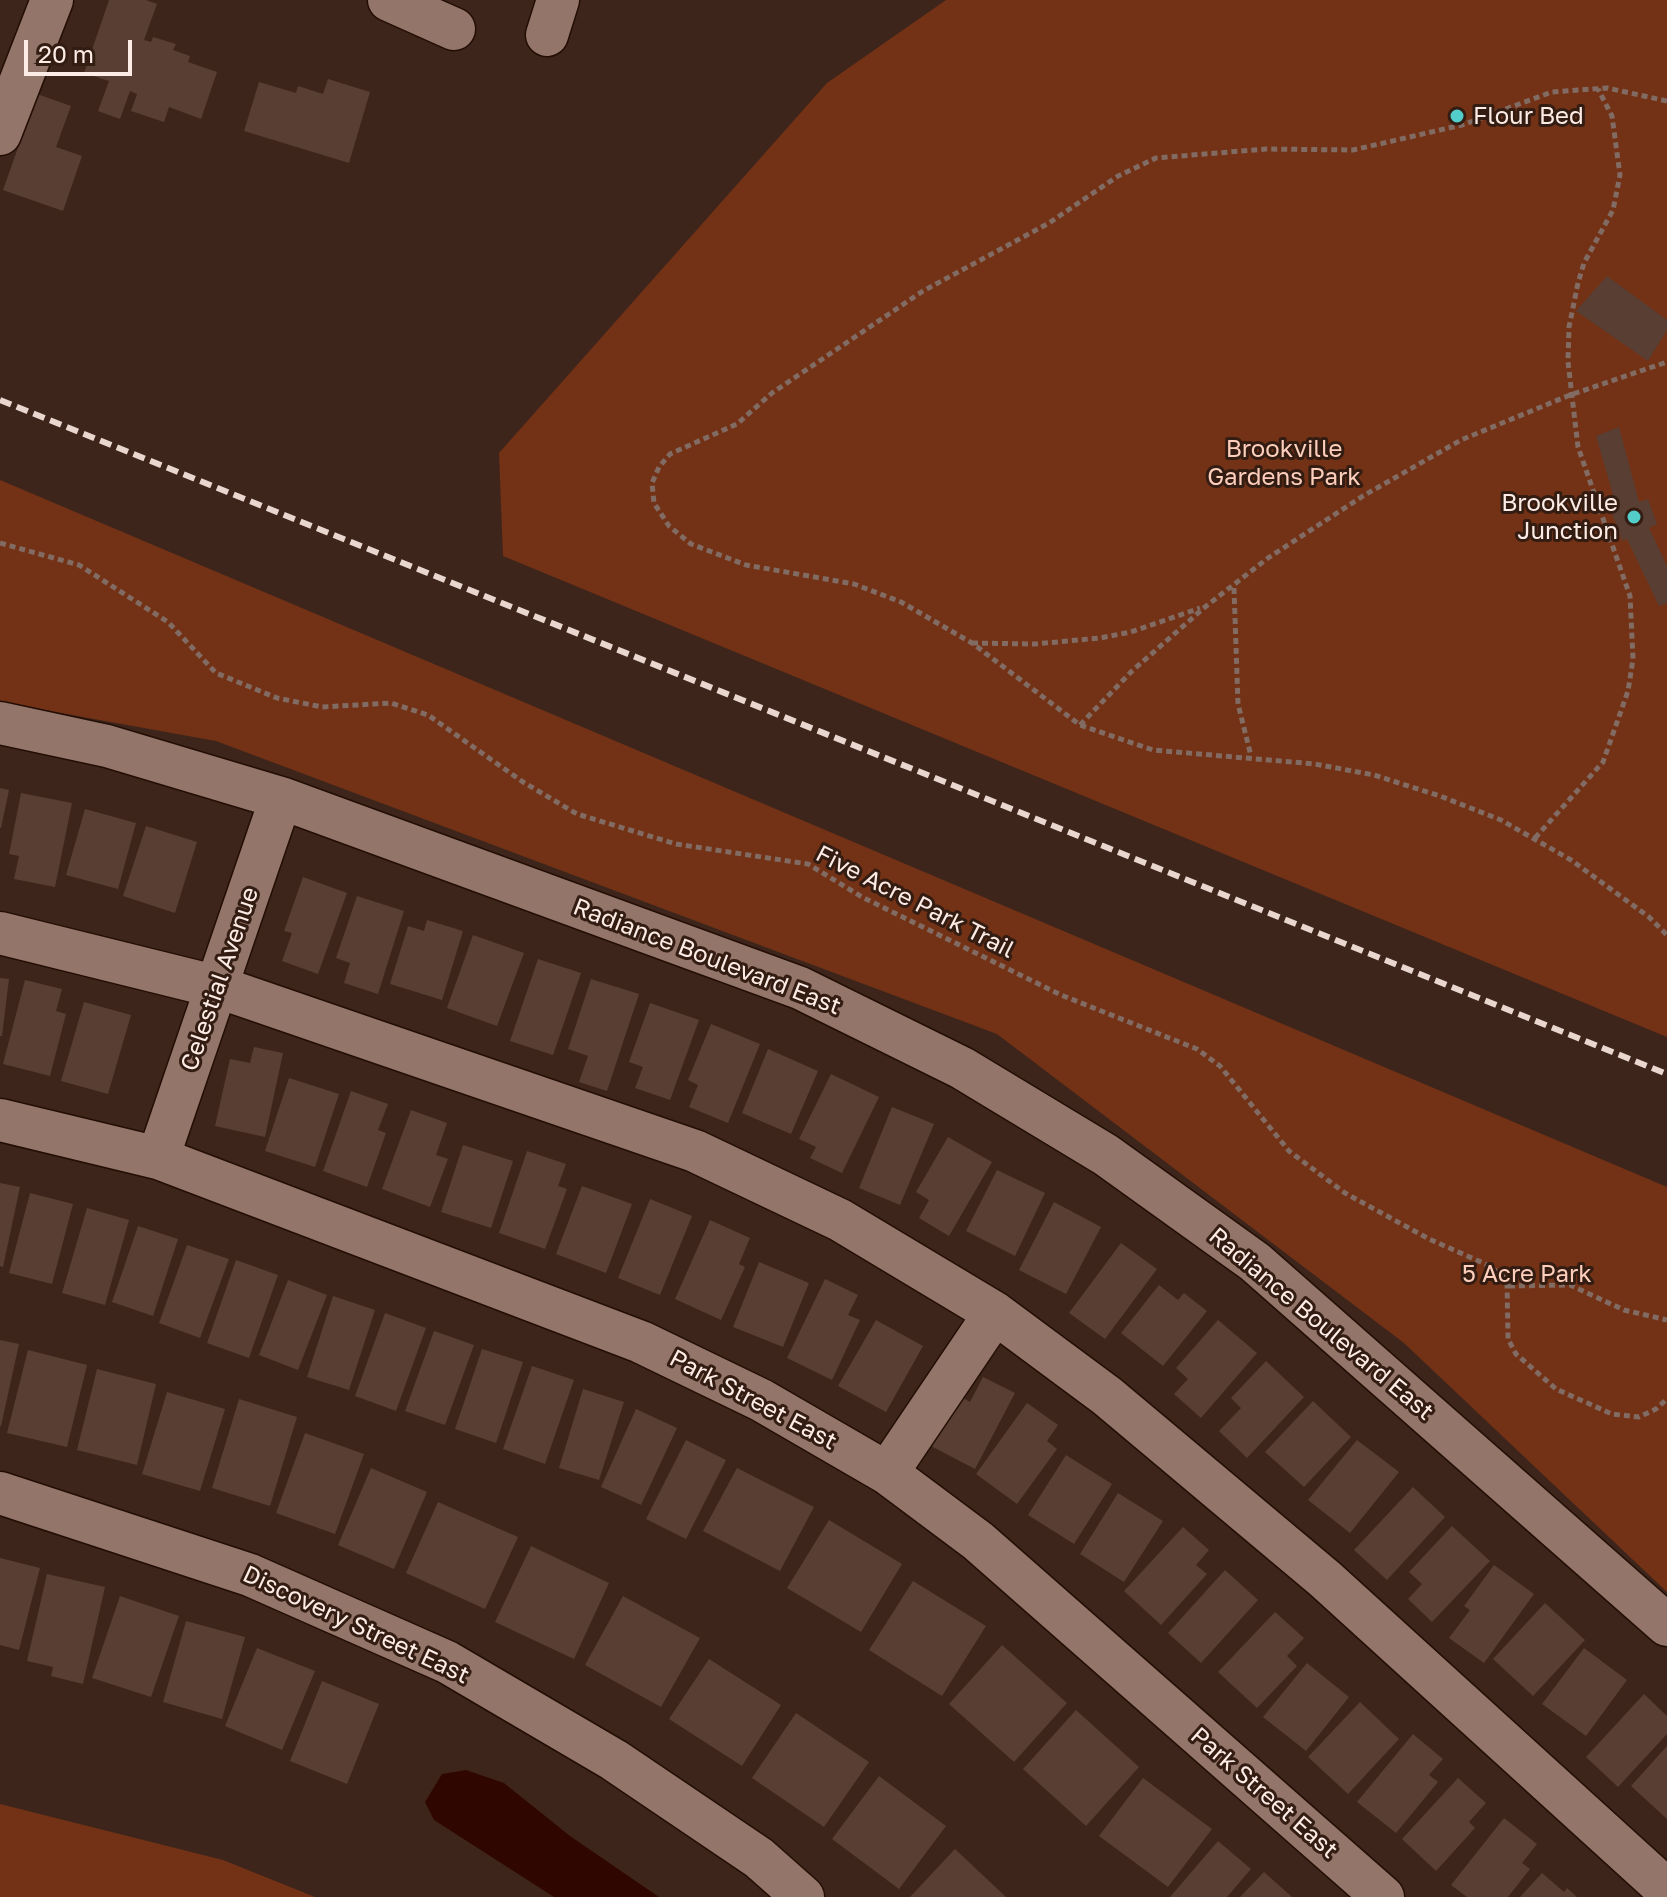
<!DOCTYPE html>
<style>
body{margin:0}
#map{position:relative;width:1667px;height:1897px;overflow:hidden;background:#3e251b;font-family:"Golos Text",sans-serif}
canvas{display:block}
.scale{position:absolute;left:24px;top:40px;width:108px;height:36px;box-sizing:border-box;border:4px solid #fdece5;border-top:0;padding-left:10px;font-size:24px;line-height:28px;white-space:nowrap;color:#fdece5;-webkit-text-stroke:6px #331c12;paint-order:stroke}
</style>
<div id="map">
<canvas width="1667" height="1897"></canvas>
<div class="scale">20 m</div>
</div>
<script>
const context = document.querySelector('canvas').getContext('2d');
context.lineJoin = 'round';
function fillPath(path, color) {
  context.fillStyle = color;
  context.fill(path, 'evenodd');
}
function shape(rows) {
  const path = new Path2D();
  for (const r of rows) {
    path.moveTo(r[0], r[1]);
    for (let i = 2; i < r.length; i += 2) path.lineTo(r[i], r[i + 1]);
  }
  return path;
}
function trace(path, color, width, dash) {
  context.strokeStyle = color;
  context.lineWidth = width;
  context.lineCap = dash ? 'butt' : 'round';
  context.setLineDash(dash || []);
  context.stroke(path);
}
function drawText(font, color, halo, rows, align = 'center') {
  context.font = font + ' "Golos Text",sans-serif';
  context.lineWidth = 6;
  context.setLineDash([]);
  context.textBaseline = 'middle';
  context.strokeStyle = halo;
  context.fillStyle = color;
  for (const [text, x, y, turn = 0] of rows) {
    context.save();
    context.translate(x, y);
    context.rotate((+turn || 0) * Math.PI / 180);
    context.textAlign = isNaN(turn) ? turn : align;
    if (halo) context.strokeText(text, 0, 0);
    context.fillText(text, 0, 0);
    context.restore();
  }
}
fillPath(shape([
 [946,0,1667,0,1667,1037,503,556,499,453,827,83],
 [0,480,1667,1187,1667,1592,1404,1343,997,1034,216,741,0,702],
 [0,1804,223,1860,315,1897,0,1897]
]), '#733216');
fillPath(shape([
 [466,1770,504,1783,570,1836,659,1897,554,1897,434,1820,425,1802,442,1774]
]), '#300700');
fillPath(shape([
 [109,0,146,0,157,4,144,40,151,42,153,37,176,44,173,50,190,56,188,62,217,72,201,119,169,107,164,122,131,111,137,94,130,91,120,119,98,111,109,81,84,73],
 [328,79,370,92,349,163,244,131,259,82,296,93,298,86,323,94],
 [37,94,71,106,56,147,82,156,63,211,3,190],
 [1607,276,1667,320,1667,330,1648,361,1576,311],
 [1619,427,1639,502,1648,499,1657,524,1649,528,1667,566,1667,603,1659,606,1627,539,1622,541,1611,510,1617,508,1596,436],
 [0,788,9,790,1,828,0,828],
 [21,793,72,803,55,887,14,879,19,856,9,854],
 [85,809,136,823,118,889,66,875],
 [146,826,197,842,175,913,123,896],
 [303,877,347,893,318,974,282,961,292,933,284,931],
 [357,896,404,911,378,994,344,983,350,963,336,958],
 [427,920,463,931,442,1000,390,984,408,926,424,931],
 [473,935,524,953,497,1026,447,1008],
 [538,959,581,973,553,1055,510,1041],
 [0,978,9,979,2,1036,0,1036],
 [591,979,639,994,607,1091,579,1082,588,1056,568,1049],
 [25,980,62,989,56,1011,66,1014,50,1076,3,1064],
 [84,1002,131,1015,108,1094,61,1081],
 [650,1003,699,1020,670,1100,635,1088,643,1067,629,1062],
 [711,1024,760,1044,728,1123,689,1107,698,1085,688,1080],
 [254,1047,283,1053,265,1137,215,1126,230,1059,250,1063],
 [768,1049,818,1071,791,1134,742,1113],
 [831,1074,879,1097,842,1173,810,1158,816,1147,799,1139],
 [289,1078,339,1094,315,1167,265,1151],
 [351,1091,388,1104,378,1130,386,1133,367,1187,323,1171],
 [892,1107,934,1124,900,1205,859,1188],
 [411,1110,447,1123,436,1155,448,1159,430,1207,382,1189],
 [948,1137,992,1162,949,1236,919,1218,929,1200,916,1192],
 [463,1145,513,1161,491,1228,441,1212],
 [527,1151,566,1164,558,1186,567,1189,545,1249,499,1233],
 [997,1170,1045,1193,1015,1256,966,1231],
 [0,1183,20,1187,3,1267,0,1266],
 [582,1186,632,1204,606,1273,556,1254],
 [30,1193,73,1204,52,1284,9,1273],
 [650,1199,692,1216,660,1295,618,1278],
 [1054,1202,1101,1227,1066,1294,1019,1270],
 [87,1208,129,1220,105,1305,62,1293],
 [710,1220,750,1238,739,1264,745,1267,721,1320,675,1299],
 [138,1226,178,1239,153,1316,112,1302],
 [1121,1243,1157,1269,1105,1339,1069,1313],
 [187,1245,229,1259,200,1338,159,1323],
 [236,1260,278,1275,249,1358,207,1343],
 [759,1262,809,1283,783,1347,733,1327],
 [825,1279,858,1295,848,1315,860,1320,832,1380,787,1358],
 [288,1280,327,1295,298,1370,259,1355],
 [1159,1285,1178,1300,1184,1293,1207,1311,1163,1366,1121,1333],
 [333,1296,375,1310,349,1390,307,1377],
 [385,1313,426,1328,396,1411,355,1396],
 [876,1320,923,1346,886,1412,838,1386],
 [1218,1320,1257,1353,1201,1418,1174,1394,1188,1379,1176,1368],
 [434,1331,474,1345,445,1425,405,1411],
 [0,1340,19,1344,1,1426,0,1426],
 [482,1349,523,1362,496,1443,455,1429],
 [28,1350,87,1365,67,1447,7,1433],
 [1266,1361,1304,1397,1247,1458,1219,1431,1241,1408,1231,1398],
 [532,1366,574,1380,545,1464,503,1449],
 [97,1369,156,1384,137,1465,77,1450],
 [983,1377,1015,1393,975,1469,931,1446,958,1395,970,1402],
 [583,1389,624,1402,599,1480,559,1468],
 [167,1392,225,1409,200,1491,142,1474],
 [239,1399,297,1417,270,1506,212,1488],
 [1313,1401,1351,1437,1304,1487,1265,1452],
 [1027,1403,1058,1425,1047,1441,1057,1449,1017,1504,976,1474],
 [636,1409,677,1428,641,1505,601,1487],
 [305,1433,364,1454,335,1534,276,1513],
 [686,1440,726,1460,686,1539,646,1519],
 [1357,1440,1399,1472,1350,1533,1308,1500],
 [1066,1455,1112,1484,1074,1544,1028,1515],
 [371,1468,427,1492,394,1569,338,1545],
 [737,1468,814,1507,780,1571,703,1531],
 [1413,1487,1445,1517,1387,1580,1354,1550],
 [1118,1493,1163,1521,1124,1582,1080,1554],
 [438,1502,518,1537,485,1609,406,1573],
 [829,1520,902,1564,861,1632,787,1588],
 [1452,1526,1490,1561,1432,1622,1408,1599,1422,1584,1409,1572],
 [1183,1527,1209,1550,1196,1565,1207,1574,1161,1625,1124,1591],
 [531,1546,609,1583,574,1659,495,1622],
 [0,1558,40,1568,19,1650,0,1645],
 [1494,1565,1534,1594,1484,1663,1449,1638,1470,1610,1464,1606],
 [1225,1570,1258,1600,1201,1663,1168,1633],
 [47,1574,105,1587,83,1684,51,1676,53,1667,27,1661],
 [913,1581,986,1626,942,1696,869,1650],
 [120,1596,179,1616,151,1697,92,1678],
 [623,1596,700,1638,661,1707,585,1665],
 [1545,1603,1585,1640,1533,1696,1493,1659],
 [1275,1612,1304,1638,1287,1656,1297,1666,1257,1708,1218,1672],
 [186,1621,245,1637,222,1719,163,1702],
 [1002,1645,1067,1703,1014,1762,949,1704],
 [257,1648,315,1671,282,1750,225,1726],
 [1584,1648,1627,1680,1586,1736,1542,1704],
 [709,1659,781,1705,742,1766,669,1719],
 [1307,1663,1349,1697,1306,1751,1263,1717],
 [322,1681,379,1704,347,1784,290,1761],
 [1644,1694,1667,1716,1667,1734,1618,1787,1586,1757],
 [1360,1702,1399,1739,1348,1794,1308,1757],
 [1076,1710,1139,1767,1086,1826,1023,1769],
 [796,1713,869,1762,824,1827,752,1778],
 [1413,1734,1443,1759,1429,1775,1438,1782,1396,1833,1357,1802],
 [1667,1746,1667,1819,1631,1786],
 [879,1776,946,1826,899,1889,832,1839],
 [1143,1778,1212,1829,1168,1887,1099,1836],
 [1458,1778,1486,1803,1469,1822,1475,1828,1436,1871,1402,1839],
 [1504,1818,1537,1844,1522,1863,1530,1869,1508,1897,1467,1897,1451,1885],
 [1218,1841,1251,1869,1227,1897,1170,1897],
 [955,1849,1006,1897,910,1897],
 [1264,1872,1292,1897,1240,1897],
 [1542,1873,1564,1892,1567,1888,1577,1897,1520,1897]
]), '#583e33');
const minor = shape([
 [389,0,454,29],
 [547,35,558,0],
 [0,134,52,0],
 [0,723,107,746,281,798,800,988,962,1068,1106,1155,1255,1262,1667,1625],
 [0,933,218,987,695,1151,840,1220,995,1313,1107,1396,1325,1579,1667,1890],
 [0,1120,158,1158,641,1342,761,1400,887,1473,978,1541,1383,1897],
 [158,1158,281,798],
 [887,1473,995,1313],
 [0,1493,250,1575,447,1662,614,1760,759,1858,803,1897]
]);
trace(minor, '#230e05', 45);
trace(shape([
 [1667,101,1607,88,1552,92,1462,125,1353,150,1266,149,1156,158,1118,176,1049,223,923,291,772,393,737,424,670,454,659,467,652,483,654,503,669,526,691,544,746,565,854,584,901,602,972,643,1080,725,1153,750,1315,764,1374,775,1440,796,1501,820,1571,860,1649,917,1667,935],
 [0,543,79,565,168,622,216,673,277,698,322,707,391,703,428,715,523,782,577,814,676,844,808,864,862,897,1061,995,1197,1049,1220,1066,1289,1151,1345,1193,1429,1239,1490,1266,1507,1280,1508,1339,1516,1354,1556,1389,1612,1414,1639,1417,1656,1409,1667,1399],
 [1234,588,1238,704,1251,756],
 [972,643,1035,644,1100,638,1131,632,1200,608],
 [1080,725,1132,671,1205,607,1268,558,1363,496,1461,440,1570,395,1667,362],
 [1535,838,1603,762,1628,691,1633,659,1630,596,1578,447,1568,362,1569,327,1578,283,1584,263,1613,210,1620,175,1612,116,1598,89],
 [1509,1286,1570,1285,1624,1310,1667,1320]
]), '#816b62', 5, [6, 4]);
trace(minor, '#937569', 42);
trace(shape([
 [0,400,1667,1074]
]), '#e8d6cf', 6, [12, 6]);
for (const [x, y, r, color] of [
 [1457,116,8,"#53cdca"],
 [1634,517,8,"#53cdca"]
]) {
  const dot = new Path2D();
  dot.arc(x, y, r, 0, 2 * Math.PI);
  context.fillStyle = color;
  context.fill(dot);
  trace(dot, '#331c12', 3);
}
drawText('24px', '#fdece5', '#331c12', [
 ["Flour Bed",1473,116],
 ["Brookville",1618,503,"right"],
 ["Junction",1618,531,"right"]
], 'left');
drawText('24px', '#fdcebb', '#331c12', [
 ["Brookville",1284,449],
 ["Gardens Park",1284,477],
 ["5 Acre Park",1527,1274]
]);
drawText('24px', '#fdece5', '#331c12', [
 ["Five Acre Park Trail",915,902,27],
 ["Radiance Boulevard East",707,957,21],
 ["Celestial Avenue",220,979,-71],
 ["Radiance Boulevard East",1321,1324,40],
 ["Park Street East",753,1400,28],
 ["Discovery Street East",356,1625,25],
 ["Park Street East",1264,1793,41]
]);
</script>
